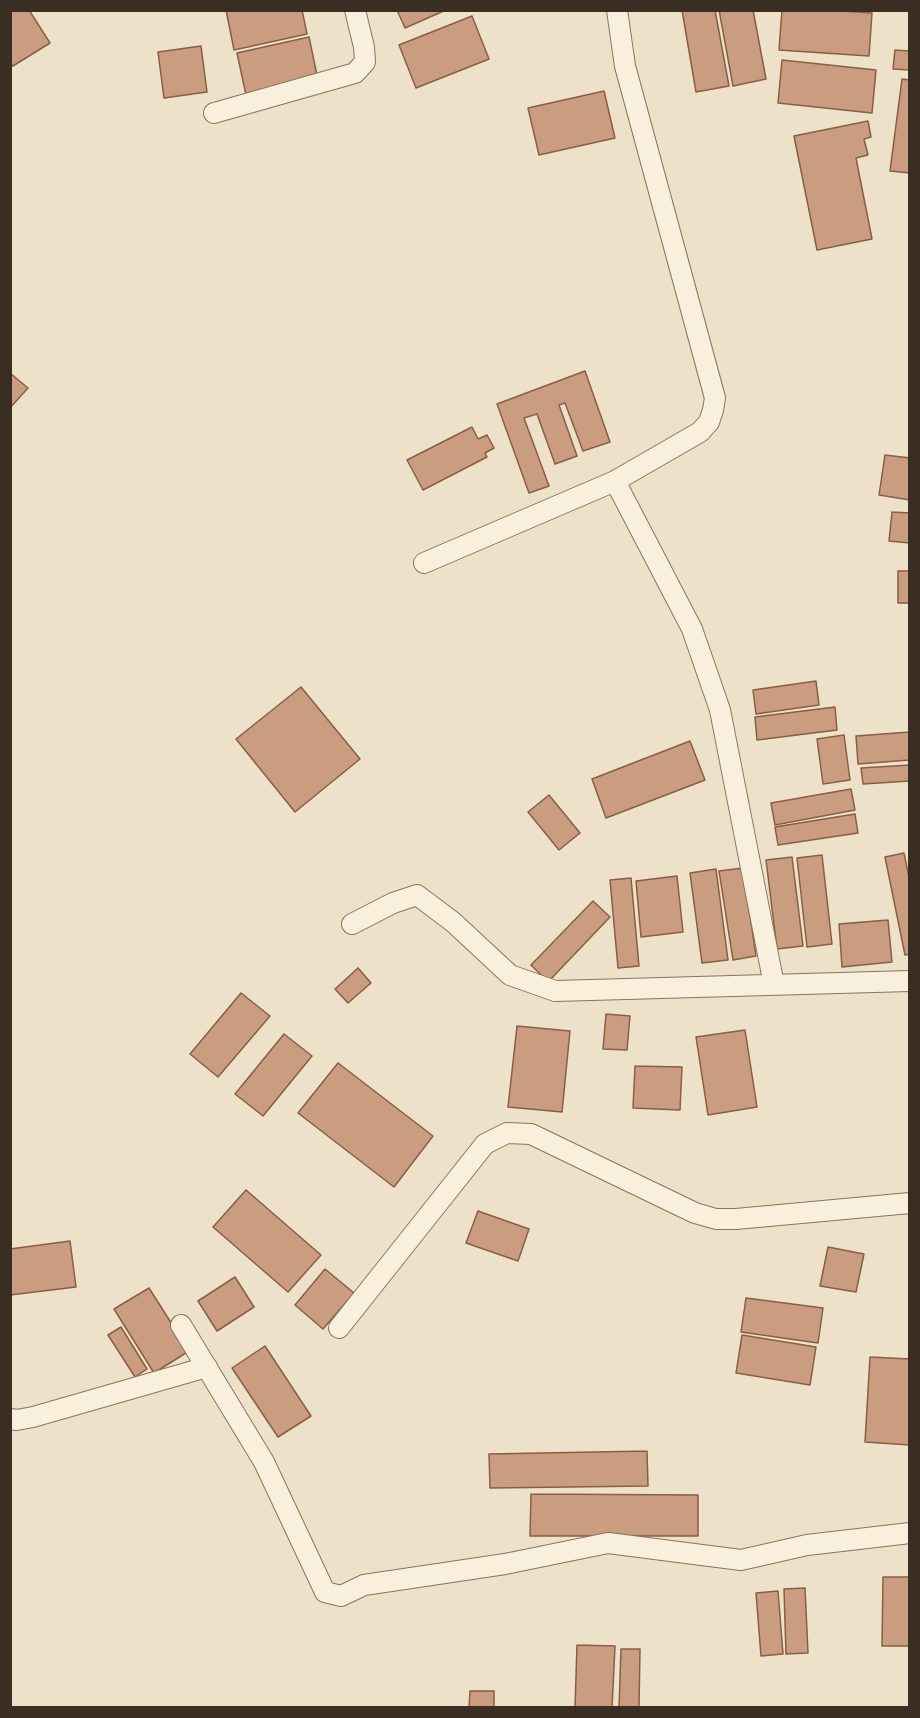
<!DOCTYPE html>
<style>
body{margin:0}
#map{position:relative;width:920px;height:1718px;overflow:hidden;background:#ede2c9;font-family:"Noto Serif",serif}
canvas{display:block}
.frame{position:absolute;inset:0;border:12px solid #3a2d21;pointer-events:none}
</style>
<div id="map">
<canvas width="920" height="1718"></canvas>
<div class="frame"></div>
</div>
<script>
const context = document.querySelector('canvas').getContext('2d');
context.lineJoin = 'round';
function fillPath(path, color) {
  context.fillStyle = color;
  context.fill(path, 'evenodd');
}
function shape(rows) {
  const path = new Path2D();
  for (const r of rows) {
    path.moveTo(r[0], r[1]);
    for (let i = 2; i < r.length; i += 2) path.lineTo(r[i], r[i + 1]);
  }
  return path;
}
function trace(path, color, width, dash) {
  context.strokeStyle = color;
  context.lineWidth = width;
  context.lineCap = dash ? 'butt' : 'round';
  context.setLineDash(dash || []);
  context.stroke(path);
}
const building = shape([
 [10,10,29,10,50,43,13,66,10,63,10,10],
 [226,10,302,10,307,34,234,50,226,10],
 [397,10,446,10,405,28,397,10],
 [682,10,715,10,729,86,696,92,682,10],
 [719,10,753,10,766,79,733,86,719,10],
 [782,10,827,10,872,13,869,56,779,50,782,10],
 [472,16,489,59,416,88,399,45,472,16],
 [309,37,318,80,246,95,237,53,309,37],
 [201,46,207,92,164,98,158,52,201,46],
 [895,50,910,51,910,70,893,69,895,50],
 [782,60,876,70,872,113,778,103,782,60],
 [902,79,910,80,910,173,890,171,902,79],
 [604,91,615,138,539,155,528,108,604,91],
 [868,121,871,137,864,139,868,155,856,158,872,239,817,250,794,136,868,121],
 [585,371,610,442,583,451,565,403,559,405,577,456,555,464,537,414,524,418,549,486,529,493,497,404,585,371],
 [10,373,28,388,10,408,10,373],
 [472,427,478,439,487,435,494,448,485,453,487,457,423,490,407,460,472,427],
 [885,455,910,458,910,500,879,495,885,455],
 [892,512,910,513,910,543,889,541,892,512],
 [898,571,910,571,910,603,898,603,898,571],
 [816,681,819,705,756,714,753,690,816,681],
 [301,687,360,759,295,812,236,739,301,687],
 [835,707,837,730,757,740,755,717,835,707],
 [910,732,910,760,858,764,856,736,910,732],
 [844,735,850,780,823,784,817,739,844,735],
 [690,741,705,780,606,818,592,779,690,741],
 [910,765,910,781,863,784,861,768,910,765],
 [851,789,855,810,775,825,771,803,851,789],
 [549,795,580,833,559,850,528,812,549,795],
 [855,814,858,833,778,845,775,827,855,814],
 [904,853,910,882,910,954,905,955,885,857,904,853],
 [822,855,832,944,807,947,797,858,822,855],
 [792,857,803,946,777,949,766,860,792,857],
 [743,868,756,956,733,960,719,871,743,868],
 [716,869,728,960,702,963,690,873,716,869],
 [677,876,683,932,641,937,636,881,677,876],
 [631,878,639,966,618,968,610,880,631,878],
 [593,901,610,917,548,982,531,965,593,901],
 [888,920,892,962,842,967,839,924,888,920],
 [358,968,371,983,348,1003,335,989,358,968],
 [241,993,270,1016,218,1077,190,1054,241,993],
 [606,1014,630,1016,627,1050,603,1049,606,1014],
 [517,1026,570,1031,562,1112,508,1107,517,1026],
 [745,1030,757,1107,708,1115,696,1037,745,1030],
 [284,1034,312,1056,263,1116,235,1094,284,1034],
 [338,1063,433,1136,394,1187,298,1113,338,1063],
 [635,1066,682,1067,680,1110,633,1108,635,1066],
 [246,1190,321,1255,288,1292,213,1227,246,1190],
 [478,1211,529,1229,518,1261,466,1243,478,1211],
 [70,1241,76,1287,10,1295,10,1249,70,1241],
 [828,1247,864,1254,856,1292,820,1286,828,1247],
 [325,1269,354,1293,323,1329,295,1305,325,1269],
 [235,1277,254,1307,217,1331,198,1301,235,1277],
 [149,1288,189,1351,154,1373,114,1309,149,1288],
 [746,1298,823,1308,818,1343,741,1332,746,1298],
 [121,1327,147,1369,135,1377,108,1335,121,1327],
 [742,1335,816,1347,810,1385,736,1373,742,1335],
 [265,1346,311,1416,278,1437,232,1368,265,1346],
 [870,1357,910,1359,910,1445,865,1442,870,1357],
 [647,1451,648,1486,490,1488,489,1454,647,1451],
 [531,1494,698,1495,698,1536,530,1536,531,1494],
 [883,1577,910,1577,910,1646,882,1646,883,1577],
 [805,1588,808,1653,786,1654,784,1589,805,1588],
 [778,1591,783,1654,761,1656,756,1593,778,1591],
 [577,1645,615,1646,612,1708,575,1708,577,1645],
 [621,1649,640,1649,639,1708,619,1708,621,1649],
 [470,1691,494,1691,494,1708,469,1708,470,1691]
]);
fillPath(building, '#ca9d80');
trace(building, '#885e44', 1.5);
const street = shape([
 [214,113,355,73,365,62,364,47,355,10],
 [615,481,692,629,720,710,774,985],
 [424,563,615,481,700,432,709,422,713,410,715,398,625,66,617,10],
 [352,924,393,903,417,895,453,922,510,975,555,991,910,981],
 [181,1325,264,1462,325,1592,341,1596,364,1585,505,1564,608,1543,741,1560,807,1545,910,1533],
 [339,1328,485,1144,507,1133,531,1134,695,1213,716,1219,736,1219,910,1203],
 [10,1419,17,1420,33,1417,207,1367]
]);
trace(street, '#89745e', 22);
trace(street, '#f8efdc', 20);
</script>
